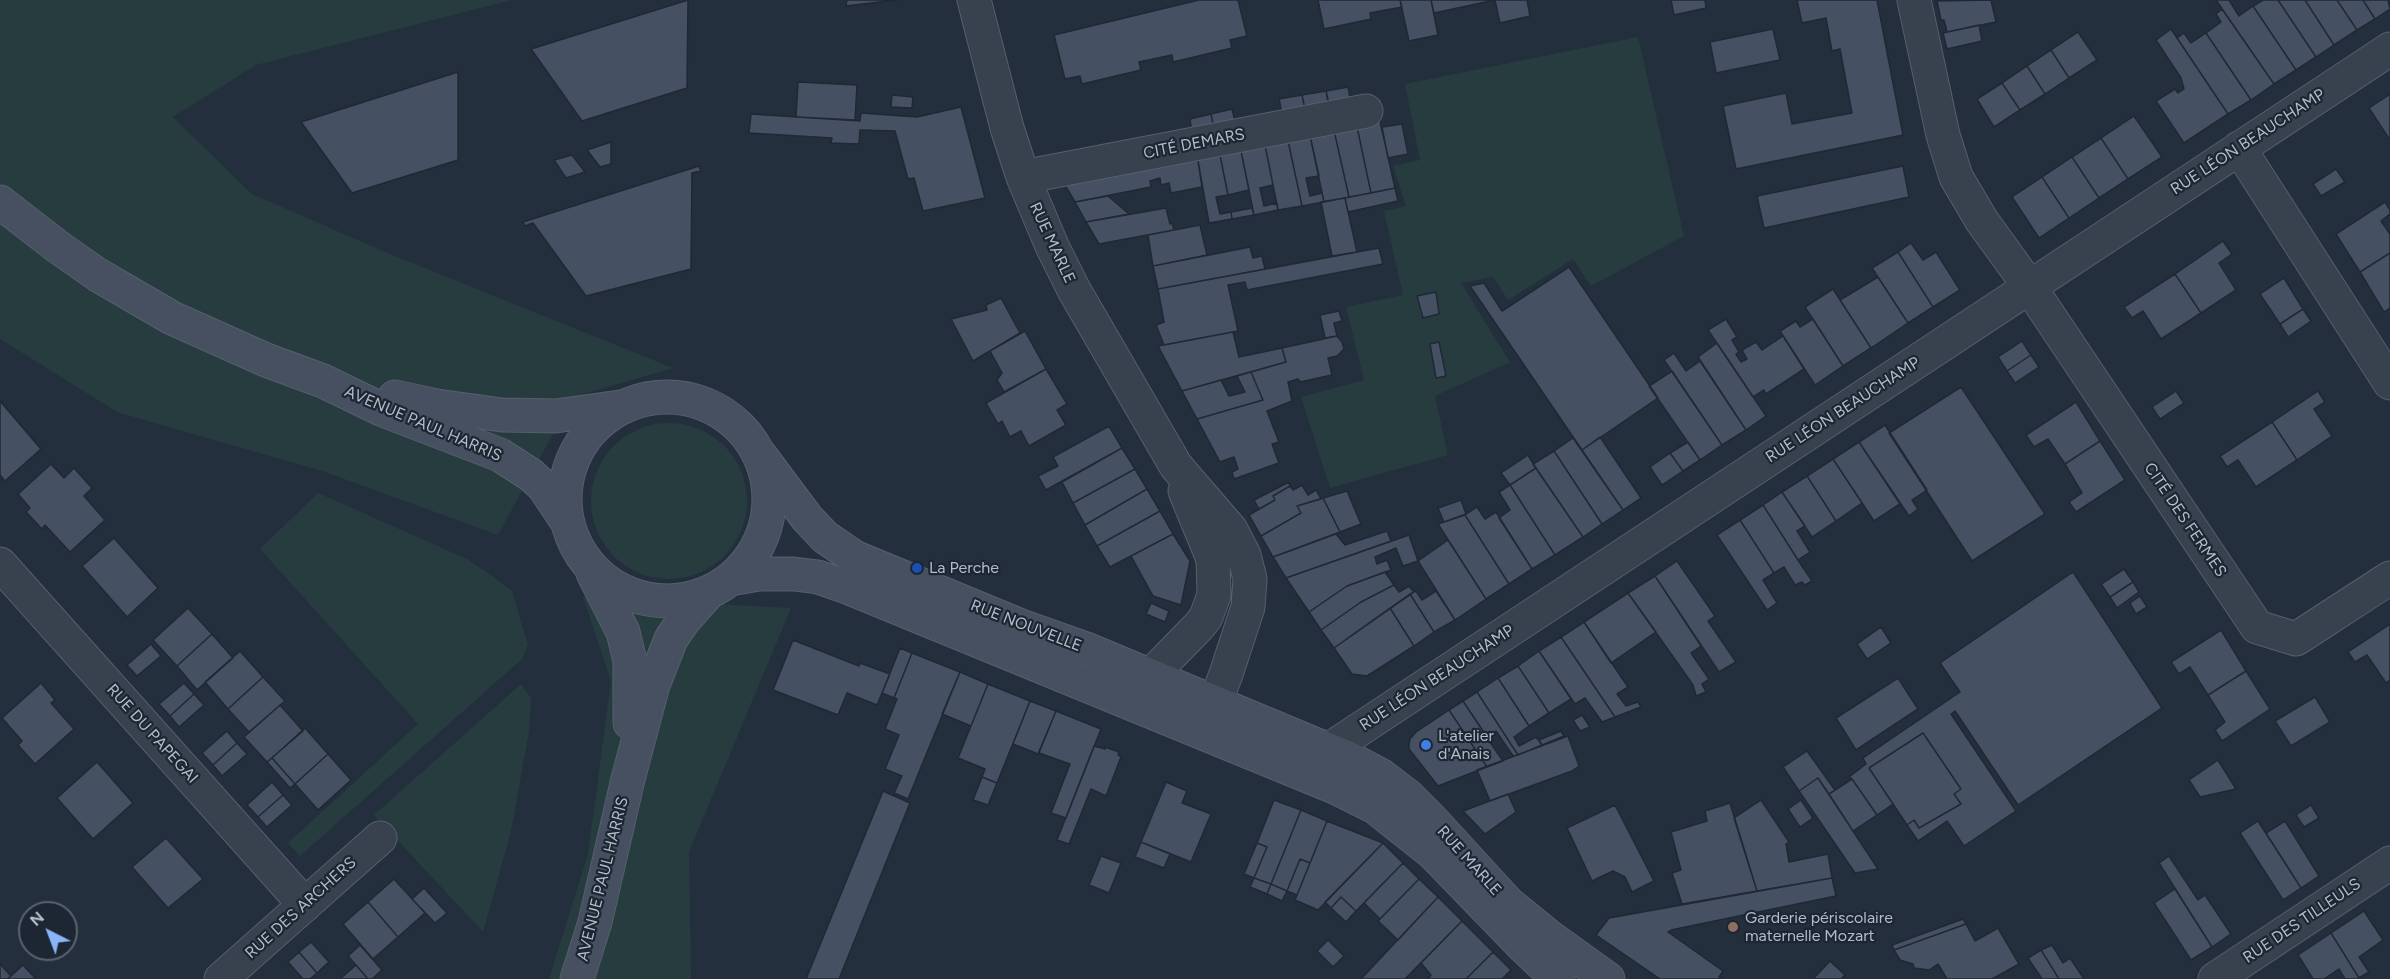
<!DOCTYPE html>
<meta charset="utf-8">
<style>
body{margin:0}
#map{position:relative;width:2390px;height:979px;overflow:hidden;background:#242f3e;font-family:Figtree,sans-serif}
canvas{display:block}
.north{position:absolute;left:18px;top:901px;width:60px;height:60px;box-sizing:border-box;background:#1d2633;border:2px solid #59626f;border-radius:50%;rotate:318deg;font-size:16px;font-weight:700;line-height:24px;text-align:center;color:#b4bcc9}
.north::after{content:'';display:block;margin:auto;width:21px;height:27px;background:#8ab4f8;clip-path:polygon(50% 0,100% 100%,50% 72%,0 100%)}
</style>
<div id="map">
<canvas width="2390" height="979"></canvas>
<div class="north">N</div>
</div>
<script>
const context = document.querySelector('canvas').getContext('2d');
context.lineJoin = 'round';
function fillPath(path, color) {
  context.fillStyle = color;
  context.fill(path, 'evenodd');
}
function shape(rows) {
  const path = new Path2D();
  for (const r of rows) {
    if (r.length === 3) {
      path.moveTo(r[0] + r[2], r[1]);
      path.arc(r[0], r[1], r[2], 0, 2 * Math.PI);
      continue;
    }
    path.moveTo(r[0], r[1]);
    for (let i = 2; i < r.length; i += 2) path.lineTo(r[i], r[i + 1]);
  }
  return path;
}
function trace(path, color, width, dash) {
  context.strokeStyle = color;
  context.lineWidth = width;
  context.lineCap = dash ? 'butt' : 'round';
  context.setLineDash(dash || []);
  context.stroke(path);
}
function drawText(font, color, halo, rows, align = 'center') {
  context.font = font + ' Figtree,sans-serif';
  context.lineWidth = 4.5;
  context.setLineDash([]);
  context.textBaseline = 'middle';
  context.strokeStyle = halo;
  context.fillStyle = color;
  for (const [text, x, y, turn = 0] of rows) {
    context.save();
    context.translate(x, y);
    context.rotate((+turn || 0) * Math.PI / 180);
    context.textAlign = isNaN(turn) ? turn : align;
    if (halo) context.strokeText(text, 0, 0);
    context.fillText(text, 0, 0);
    context.restore();
  }
}
fillPath(shape([
 [0,0,512,0,256,65,173,117,252,194,390,254,673,368,573,397,498,535,325,472,117,412,0,339],
 [1638,37,1684,236,1591,286,1573,259,1508,300,1493,277,1461,283,1510,362,1435,396,1448,455,1330,488,1301,397,1364,380,1346,307,1403,295,1384,211,1406,206,1393,166,1420,160,1405,84],
 [669,501,78],
 [318,493,467,559,491,575,512,591,528,645,522,659,300,856,288,843,418,724,260,549],
 [583,597,791,608,689,852,691,979,549,979,588,854,611,681],
 [521,684,531,698,529,732,511,831,483,932,374,815]
]), '#263c3f');
const building = shape([
 [688,0,687,88,582,121,531,49,688,0],
 [847,0,897,0,846,6,847,0],
 [1199,0,1238,0,1247,36,1230,40,1232,48,1173,62,1172,55,1139,62,1141,70,1082,84,1080,76,1065,79,1054,35,1199,0],
 [1318,0,1400,0,1402,7,1370,13,1371,19,1324,29,1318,0],
 [1400,0,1431,0,1438,35,1409,41,1400,0],
 [1431,0,1495,0,1434,13,1431,0],
 [1495,0,1527,0,1530,16,1500,23,1495,0],
 [1671,0,1705,0,1706,8,1674,15,1671,0],
 [1797,0,1877,0,1903,135,1736,169,1723,106,1786,93,1792,124,1852,113,1840,49,1832,51,1826,18,1802,23,1797,0],
 [1991,0,1996,22,1947,32,1944,20,1941,20,1937,1,1991,0],
 [2216,0,2229,0,2239,16,2253,6,2296,70,2274,84,2216,0],
 [2263,0,2278,0,2316,57,2296,70,2253,6,2263,0],
 [2278,0,2305,0,2334,45,2316,57,2278,0],
 [2305,0,2337,0,2357,30,2334,45,2305,0],
 [2337,0,2363,0,2375,19,2357,30,2337,0],
 [2363,0,2388,0,2390,9,2375,19,2363,0],
 [2222,9,2274,84,2251,100,2206,33,2221,22,2216,14,2222,9],
 [1979,25,1982,41,1947,49,1943,33,1979,25],
 [1773,29,1780,60,1716,73,1710,42,1773,29],
 [2171,29,2228,114,2184,143,2156,101,2175,89,2178,93,2184,89,2181,78,2156,40,2171,29],
 [2078,32,2097,60,2069,78,2051,50,2078,32],
 [2184,33,2191,43,2206,33,2251,100,2228,114,2177,38,2184,33],
 [2051,50,2069,78,2045,94,2027,66,2051,50],
 [2027,66,2045,94,2020,110,2002,83,2027,66],
 [458,72,458,160,352,193,301,122,458,72],
 [798,82,857,85,855,120,796,117,798,82],
 [2002,83,2020,110,1994,127,1977,99,2002,83],
 [1348,87,1351,102,1329,107,1326,91,1348,87],
 [1326,91,1330,109,1306,114,1302,95,1326,91],
 [2390,94,2390,140,2369,108,2390,94],
 [892,95,913,97,912,108,891,107,892,95],
 [1302,95,1306,114,1283,119,1279,99,1302,95],
 [961,107,985,198,923,211,914,178,908,179,895,131,860,130,859,144,831,143,832,138,749,133,751,114,860,121,861,113,917,117,961,107],
 [1232,109,1236,125,1214,129,1211,114,1232,109],
 [1211,114,1214,129,1192,134,1190,119,1211,114],
 [2134,116,2162,157,2128,179,2101,138,2134,116],
 [1379,117,1395,188,1371,193,1356,122,1379,117],
 [1356,122,1371,193,1349,197,1333,126,1356,122],
 [1402,124,1408,154,1388,158,1382,127,1402,124],
 [1333,126,1349,197,1324,202,1309,131,1333,126],
 [1309,131,1319,176,1306,178,1310,196,1322,193,1324,202,1302,206,1287,136,1309,131],
 [1287,136,1302,206,1278,210,1264,140,1287,136],
 [2101,138,2128,179,2099,198,2072,157,2101,138],
 [1264,140,1273,185,1260,188,1264,206,1277,203,1278,210,1254,215,1240,146,1264,140],
 [611,142,611,164,600,167,587,150,611,142],
 [1240,146,1249,190,1228,195,1219,150,1240,146],
 [1219,150,1228,195,1216,197,1220,214,1231,212,1232,219,1209,223,1197,155,1219,150],
 [572,155,585,172,566,178,554,160,572,155],
 [1197,155,1202,187,1171,193,1169,183,1161,185,1160,178,1150,181,1151,187,1075,202,1065,185,1197,155],
 [2072,157,2099,198,2069,218,2042,177,2072,157],
 [699,166,701,171,692,173,691,269,586,296,533,223,525,226,523,222,699,166],
 [1903,166,1909,197,1764,228,1757,196,1903,166],
 [2336,169,2345,182,2321,196,2313,184,2336,169],
 [2042,177,2069,218,2039,238,2012,197,2042,177],
 [1395,188,1398,201,1348,212,1345,198,1395,188],
 [1108,196,1129,214,1086,222,1075,202,1108,196],
 [1345,198,1357,252,1332,256,1321,202,1345,198],
 [2385,202,2390,210,2390,214,2381,221,2390,234,2390,253,2360,272,2336,234,2385,202],
 [1166,208,1170,224,1172,223,1174,230,1099,244,1086,222,1166,208],
 [1252,208,1254,215,1232,219,1231,212,1252,208],
 [1200,225,1207,255,1153,266,1148,235,1200,225],
 [2223,241,2232,254,2219,263,2236,290,2201,313,2175,274,2223,241],
 [1911,243,1923,260,1936,252,1960,290,1933,307,1898,252,1911,243],
 [1250,247,1253,258,1262,256,1265,269,1158,289,1153,266,1250,247],
 [1379,248,1383,264,1247,290,1245,282,1228,285,1238,331,1164,345,1156,325,1164,322,1158,289,1379,248],
 [1898,252,1933,307,1908,323,1872,268,1898,252],
 [2390,253,2390,308,2384,312,2360,272,2390,253],
 [1569,267,1658,398,1582,450,1470,286,1484,283,1502,311,1569,267],
 [2175,274,2201,313,2161,339,2143,311,2132,318,2124,307,2175,274],
 [1878,277,1908,323,1871,348,1840,300,1878,277],
 [2284,278,2303,309,2280,324,2260,294,2284,278],
 [1833,289,1871,348,1843,366,1805,307,1833,289],
 [1436,292,1439,314,1423,318,1417,296,1436,292],
 [1001,298,1020,333,973,361,951,319,987,310,986,305,1001,298],
 [2303,309,2311,321,2288,337,2280,324,2303,309],
 [1339,311,1342,321,1334,323,1337,336,1325,338,1320,315,1339,311],
 [1726,319,1737,337,1732,340,1739,352,1736,354,1741,362,1747,359,1742,350,1756,342,1762,350,1783,336,1804,369,1766,394,1764,390,1753,397,1708,330,1726,319],
 [1813,319,1843,366,1815,385,1780,331,1796,321,1800,327,1813,319],
 [1025,331,1046,369,1004,392,997,380,1002,373,990,351,1025,331],
 [1233,332,1239,357,1282,348,1286,362,1182,391,1158,346,1233,332],
 [1337,336,1342,342,1344,349,1337,356,1328,358,1332,375,1300,382,1298,379,1288,382,1292,401,1267,411,1279,442,1272,444,1279,463,1234,479,1232,472,1238,469,1234,457,1220,462,1197,419,1263,400,1251,372,1286,362,1282,348,1337,336],
 [2022,341,2031,355,2007,371,1998,357,2022,341],
 [1439,342,1446,376,1436,378,1430,344,1439,342],
 [1717,343,1766,416,1746,430,1698,357,1717,343],
 [1674,353,1686,371,1700,361,1746,430,1722,445,1664,360,1674,353],
 [2031,355,2039,367,2015,383,2007,371,2031,355],
 [1046,369,1067,404,1057,410,1066,425,1029,446,1021,431,1010,437,1002,421,998,424,986,403,1046,369],
 [1672,371,1722,445,1700,460,1649,386,1672,371],
 [1251,372,1263,400,1197,419,1182,391,1221,380,1229,396,1245,392,1237,376,1251,372],
 [1961,387,2045,514,1972,561,1889,433,1961,387],
 [2176,391,2184,403,2160,419,2152,407,2176,391],
 [2318,391,2325,402,2314,409,2332,436,2297,460,2272,422,2318,391],
 [0,401,41,449,5,481,0,475,0,401],
 [2076,402,2100,441,2065,464,2048,439,2034,447,2026,435,2076,402],
 [2272,422,2297,460,2256,487,2238,460,2227,467,2220,456,2272,422],
 [1885,425,1927,490,1912,500,1918,509,1909,516,1859,442,1885,425],
 [1109,426,1122,448,1046,490,1038,476,1058,466,1053,457,1109,426],
 [1600,437,1641,498,1623,510,1582,450,1600,437],
 [1573,438,1623,510,1602,524,1554,451,1573,438],
 [2100,441,2125,480,2076,512,2069,502,2082,493,2065,464,2100,441],
 [1688,442,1700,460,1683,471,1670,453,1688,442],
 [1859,442,1900,504,1874,521,1833,459,1859,442],
 [1122,448,1135,469,1073,503,1062,482,1122,448],
 [1554,451,1602,524,1583,537,1533,464,1554,451],
 [1670,453,1683,471,1662,485,1650,467,1670,453],
 [1528,455,1536,468,1510,485,1501,473,1528,455],
 [1833,459,1862,503,1836,521,1807,476,1833,459],
 [51,464,64,478,74,468,92,488,84,496,105,520,70,552,45,525,42,529,26,512,30,508,18,494,51,464],
 [1536,468,1583,537,1555,555,1510,485,1536,468],
 [1135,469,1147,489,1085,525,1073,503,1135,469],
 [1807,476,1836,521,1812,537,1782,492,1807,476],
 [1289,482,1290,486,1273,496,1275,500,1259,509,1254,500,1289,482],
 [1302,485,1308,495,1316,490,1321,499,1297,506,1301,513,1261,536,1249,515,1275,500,1273,496,1290,486,1293,490,1302,485],
 [1510,485,1555,555,1532,569,1499,518,1510,510,1499,492,1510,485],
 [1147,489,1160,511,1097,546,1085,525,1147,489],
 [1347,491,1361,524,1340,532,1323,498,1347,491],
 [1782,492,1805,526,1797,531,1810,552,1798,560,1763,505,1782,492],
 [1323,498,1340,532,1273,557,1261,536,1301,513,1297,506,1323,498],
 [1461,500,1466,514,1444,522,1438,508,1461,500],
 [1763,505,1798,560,1812,581,1805,585,1802,582,1795,585,1784,567,1774,573,1740,520,1763,505],
 [1477,507,1485,519,1496,512,1532,569,1509,584,1465,515,1477,507],
 [1160,511,1173,534,1110,567,1097,546,1160,511],
 [1465,515,1509,584,1486,599,1438,524,1465,515],
 [1740,520,1774,573,1763,580,1777,603,1767,610,1717,535,1740,520],
 [1387,531,1391,541,1286,578,1273,557,1336,534,1345,545,1387,531],
 [1173,534,1190,561,1181,605,1153,596,1131,556,1173,534],
 [1409,535,1418,561,1403,566,1396,548,1375,557,1377,564,1387,560,1391,570,1347,586,1309,612,1286,578,1409,535],
 [114,538,158,588,127,617,82,566,114,538],
 [1448,540,1486,599,1455,620,1418,561,1448,540],
 [1677,561,1715,616,1708,621,1736,662,1719,672,1655,576,1677,561],
 [2124,569,2133,582,2110,597,2101,584,2124,569],
 [1385,572,1394,585,1361,602,1321,630,1309,612,1347,586,1385,572],
 [2073,572,2162,708,2018,805,1955,711,1951,714,2016,811,1964,846,1947,821,1918,841,1907,825,1914,820,1919,828,1961,804,1954,794,1961,789,1923,733,1869,768,1893,804,1877,815,1852,779,1849,777,1866,764,1863,758,1960,692,1940,663,2073,572],
 [1655,576,1701,646,1691,653,1709,679,1702,684,1706,692,1696,696,1693,685,1628,593,1655,576],
 [2133,582,2139,592,2117,608,2110,597,2133,582],
 [1394,585,1399,592,1409,586,1414,592,1334,648,1321,630,1361,602,1394,585],
 [1416,591,1422,600,1436,591,1455,620,1434,632,1410,594,1416,591],
 [1628,593,1656,632,1611,663,1584,622,1628,593],
 [1410,594,1434,632,1414,646,1390,608,1410,594],
 [2140,596,2147,607,2136,614,2130,603,2140,596],
 [1151,603,1169,611,1165,622,1146,614,1151,603],
 [188,608,212,634,177,666,153,640,188,608],
 [1390,608,1414,646,1367,676,1352,674,1334,648,1390,608],
 [1584,622,1628,687,1617,694,1626,706,1638,702,1641,707,1615,717,1561,637,1584,622],
 [2390,624,2390,680,2386,683,2367,655,2355,662,2348,652,2390,624],
 [1881,627,1891,643,1867,659,1857,644,1881,627],
 [2221,630,2246,671,2208,695,2190,667,2179,674,2171,662,2221,630],
 [212,634,233,658,197,690,177,666,212,634],
 [1561,637,1615,717,1602,722,1585,698,1575,704,1539,651,1561,637],
 [793,640,859,666,860,663,890,674,877,705,847,693,838,715,773,690,793,640],
 [151,644,161,656,137,676,127,665,151,644],
 [900,648,912,653,894,698,882,693,900,648],
 [240,651,263,677,228,709,205,682,240,651],
 [1539,651,1571,699,1549,713,1518,666,1539,651],
 [912,653,960,672,908,799,894,793,902,776,885,769,899,735,885,729,897,699,894,698,912,653],
 [1518,666,1549,713,1529,726,1498,678,1518,666],
 [2246,671,2270,709,2222,741,2215,730,2225,722,2208,695,2246,671],
 [960,672,988,684,971,726,942,714,960,672],
 [263,677,285,701,249,732,228,709,263,677],
 [1498,678,1529,726,1514,737,1519,746,1536,737,1542,745,1518,755,1477,692,1498,678],
 [1898,678,1918,709,1856,750,1836,718,1898,678],
 [41,683,55,700,51,703,74,729,35,764,18,745,22,741,2,718,41,683],
 [184,683,194,694,170,716,159,704,184,683],
 [988,684,1030,701,997,783,982,777,985,769,958,758,988,684],
 [1477,692,1518,755,1513,756,1496,731,1487,737,1463,701,1477,692],
 [194,694,204,705,179,727,170,716,194,694],
 [2315,697,2330,722,2291,746,2275,721,2315,697],
 [1030,701,1056,711,1038,754,1013,744,1030,701],
 [1463,701,1494,748,1503,761,1487,767,1449,710,1463,701],
 [280,705,303,731,267,762,244,737,280,705],
 [1449,710,1487,767,1438,786,1409,749,1409,744,1410,739,1416,732,1449,710],
 [1056,711,1101,729,1066,818,1051,813,1070,764,1039,753,1056,711],
 [1582,715,1590,727,1580,731,1573,720,1582,715],
 [305,728,328,754,295,784,272,758,305,728],
 [227,731,237,743,213,765,202,753,227,731],
 [1561,731,1564,736,1542,745,1539,740,1561,731],
 [1923,733,1961,789,1954,794,1961,804,1919,828,1914,820,1907,825,1869,768,1923,733],
 [1568,736,1579,766,1572,771,1490,801,1477,770,1568,736],
 [237,743,247,754,222,776,213,765,237,743],
 [1094,746,1105,749,1105,747,1119,752,1118,755,1121,757,1106,796,1091,789,1069,844,1057,840,1094,746],
 [1807,751,1835,790,1829,794,1818,778,1799,791,1783,767,1807,751],
 [328,754,351,780,318,810,295,784,328,754],
 [272,758,295,784,290,788,267,762,272,758],
 [2218,760,2236,789,2200,797,2189,780,2218,760],
 [97,762,133,803,93,839,57,798,97,762],
 [982,777,997,783,988,805,973,800,982,777],
 [1818,778,1853,831,1878,869,1855,873,1799,791,1818,778],
 [1852,779,1877,815,1853,831,1829,794,1852,779],
 [272,782,283,795,258,817,247,805,272,782],
 [1166,782,1187,791,1182,803,1211,814,1191,862,1141,842,1166,782],
 [883,791,910,803,839,979,806,979,883,791],
 [1508,794,1516,812,1485,834,1463,811,1508,794],
 [283,795,292,805,267,827,258,817,283,795],
 [1274,800,1301,810,1271,884,1254,878,1267,847,1257,843,1274,800],
 [1761,800,1789,842,1786,844,1789,862,1828,854,1832,878,1757,891,1734,818,1761,800],
 [1801,800,1813,818,1800,827,1788,809,1801,800],
 [1730,803,1757,891,1682,904,1672,873,1681,870,1671,832,1707,821,1705,811,1730,803],
 [1615,805,1654,881,1632,892,1625,877,1613,871,1592,881,1567,828,1615,805],
 [2311,805,2319,818,2304,827,2296,815,2311,805],
 [1301,810,1327,821,1310,863,1300,859,1287,891,1271,884,1301,810],
 [1327,821,1383,843,1318,910,1295,900,1327,821],
 [2258,821,2301,888,2283,900,2240,833,2258,821],
 [2285,821,2319,876,2301,888,2266,833,2285,821],
 [166,838,203,879,168,908,132,867,166,838],
 [1141,842,1170,854,1164,868,1135,857,1141,842],
 [1257,843,1267,847,1254,878,1244,874,1257,843],
 [1383,843,1403,863,1356,911,1341,897,1331,908,1325,902,1383,843],
 [1101,856,1121,863,1109,893,1089,885,1101,856],
 [2169,856,2198,900,2205,895,2231,934,2212,947,2159,863,2169,856],
 [1300,859,1310,863,1297,895,1287,891,1300,859],
 [1403,863,1419,879,1380,919,1364,903,1403,863],
 [1254,878,1271,884,1267,894,1250,887,1254,878],
 [1832,878,1836,896,1671,930,1668,932,1723,971,1719,977,1722,979,1660,979,1596,935,1609,918,1832,878],
 [394,879,425,913,398,937,368,902,394,879],
 [1419,879,1438,897,1398,940,1378,921,1419,879],
 [1271,884,1287,891,1282,901,1267,894,1271,884],
 [424,888,447,913,435,923,412,899,424,888],
 [2175,889,2212,947,2191,960,2154,903,2175,889],
 [1341,897,1356,911,1346,922,1331,908,1341,897],
 [1438,897,1462,921,1405,979,1361,979,1438,897],
 [368,902,398,937,373,959,343,924,368,902],
 [2364,911,2383,940,2359,957,2369,972,2359,978,2331,933,2364,911],
 [1963,919,1966,924,1894,950,1892,945,1963,919],
 [1462,921,1493,952,1466,979,1428,979,1431,975,1421,963,1462,921],
 [1966,924,1975,941,1998,928,2019,964,1992,979,1947,979,1938,964,1929,970,1914,968,1913,964,1900,960,1894,950,1966,924],
 [2331,933,2359,978,2358,979,2345,979,2339,969,2324,979,2313,979,2298,955,2331,933],
 [1328,940,1344,956,1333,967,1317,951,1328,940],
 [311,942,329,962,317,973,299,952,311,942],
 [360,945,382,970,372,979,368,979,348,956,360,945],
 [2052,945,2063,963,2070,958,2084,979,2059,979,2041,950,2052,945],
 [2041,950,2059,979,2042,979,2028,958,2041,950],
 [299,952,317,973,310,979,303,979,288,962,299,952],
 [1493,952,1511,970,1502,979,1466,979,1493,952],
 [1830,961,1845,975,1841,979,1813,979,1830,961],
 [0,964,11,976,7,979,0,979,0,964],
 [23,965,36,979,7,979,11,976,23,965],
 [356,965,368,979,340,979,356,965]
]);
fillPath(building, '#455162');
trace(building, '#1f2835', 1.5);
const minor = shape([
 [974,0,1007,128,1023,177,1052,246,1074,290,1176,466,1231,530,1244,555,1250,579,1248,607,1226,674,1205,729],
 [1914,0,1943,135,1956,177,1982,221,2029,286,2257,627,2296,639,2390,578],
 [2239,148,2390,383],
 [1023,177,1366,111],
 [0,564,305,905],
 [1142,703,1158,668,1199,626,1206,617,1214,595,1213,559,1185,491],
 [1307,764,2390,49],
 [221,979,380,838],
 [2215,979,2390,863]
]);
const secondary = shape([
 [0,202,58,247,98,275,172,318,266,360,323,381,383,410,500,455,531,475,544,487,568,523],
 [667,499,102],
 [395,397,437,406,502,415,556,416,620,407],
 [760,455,807,518,825,537,854,557,1021,626,1086,649,1350,759,1382,776,1408,796,1431,819,1508,903,1551,938,1608,979],
 [593,573,623,632,630,661,630,723],
 [730,579,759,574,794,574,818,577,847,587,1337,788,1375,807,1433,853,1524,947,1558,979],
 [577,979,595,922,628,779,653,685,671,639,684,620,709,592]
]);
trace(minor, '#565f6c', 35);
trace(secondary, '#565f6c', 35);
trace(minor, '#38414e', 33);
trace(secondary, '#465061', 33);
for (const [x, y, r, color] of [
 [917,568,6,"#1a4fb4"],
 [1426,745,6,"#3f7fe0"],
 [1733,927,6,"#8d6e63"]
]) {
  const dot = new Path2D();
  dot.arc(x, y, r, 0, 2 * Math.PI);
  context.fillStyle = color;
  context.fill(dot);
  trace(dot, '#1d2633', 2);
}
drawText('16px', '#b4bcc9', '#1d2633', [
 ["RUE LÉON BEAUCHAMP",2248,142,-33],
 ["CITÉ DEMARS",1194,144,-11],
 ["RUE MARLE",1052,243,65],
 ["RUE LÉON BEAUCHAMP",1843,410,-33],
 ["AVENUE PAUL HARRIS",423,424,23],
 ["CITÉ DES FERMES",2185,520,56],
 ["RUE NOUVELLE",1026,626,21],
 ["RUE LÉON BEAUCHAMP",1437,678,-33],
 ["RUE DU PAPEGAI",152,734,48],
 ["RUE MARLE",1469,861,48],
 ["AVENUE PAUL HARRIS",603,879,-76],
 ["RUE DES ARCHERS",301,908,-42],
 ["RUE DES TILLEULS",2302,921,-34]
]);
drawText('16px', '#b4bcc9', '#1d2633', [
 ["La Perche",929,568],
 ["L'atelier",1438,736],
 ["d'Anais",1438,754],
 ["Garderie périscolaire",1745,918],
 ["maternelle Mozart",1745,936]
], 'left');
</script>
